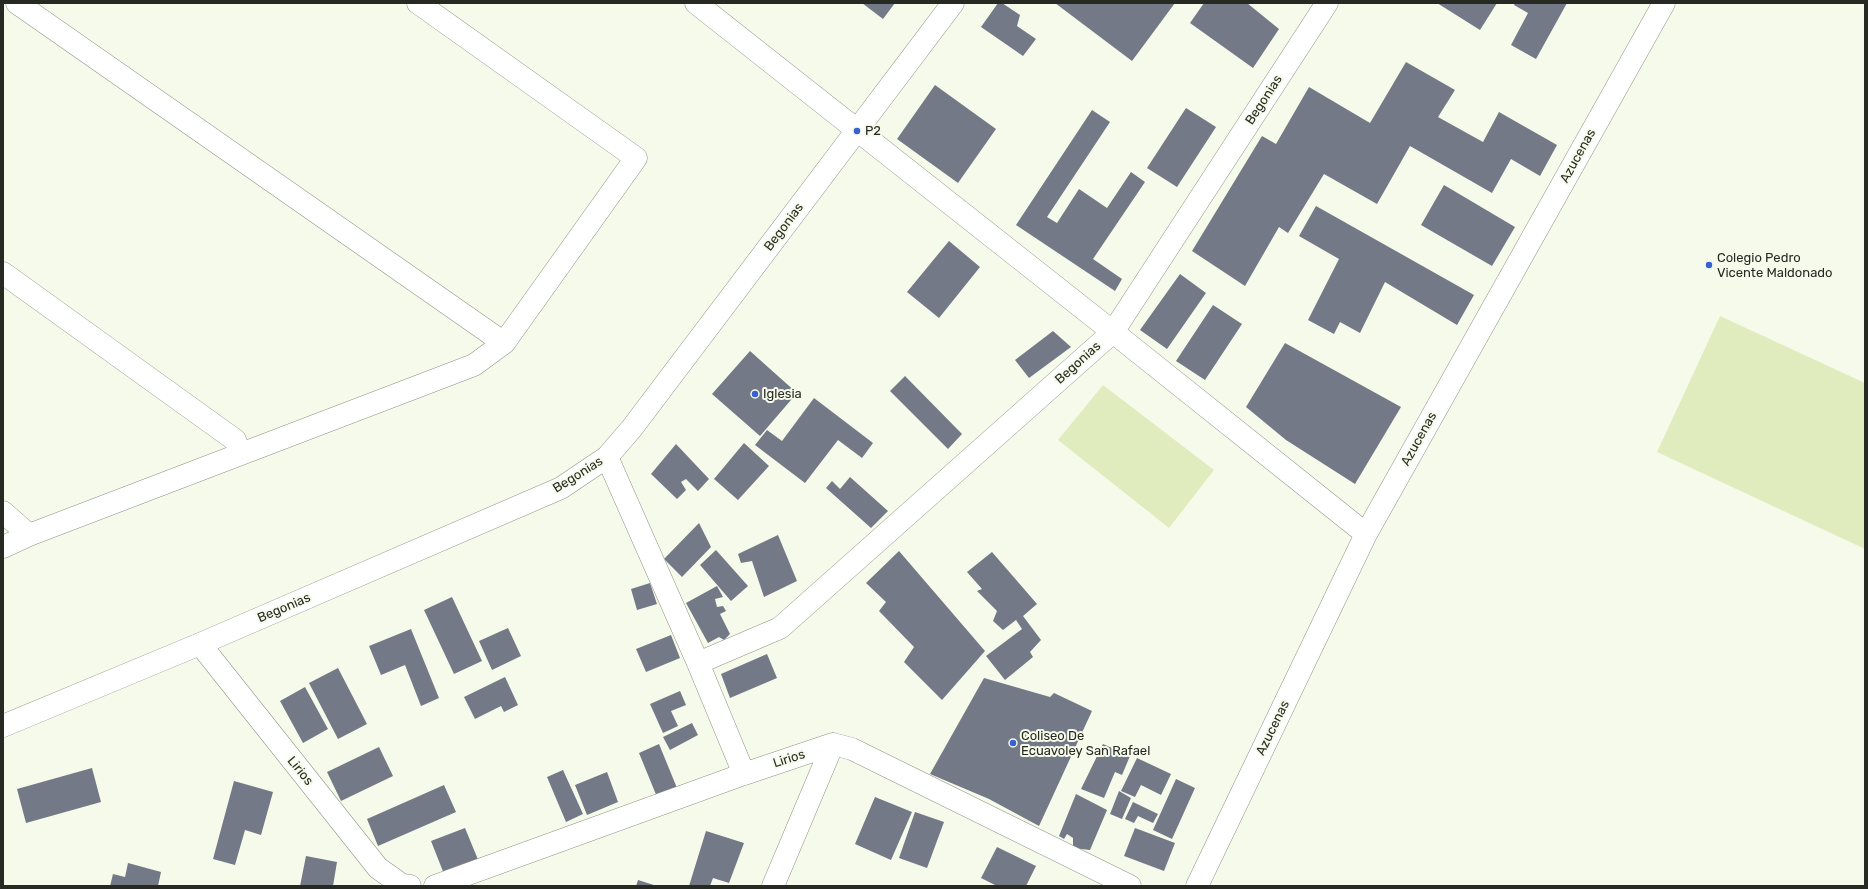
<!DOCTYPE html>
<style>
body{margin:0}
#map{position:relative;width:1868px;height:889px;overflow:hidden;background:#f6faea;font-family:Rubik,sans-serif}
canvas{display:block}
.frame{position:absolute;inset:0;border:4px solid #272923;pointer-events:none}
</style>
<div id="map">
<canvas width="1868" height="889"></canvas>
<div class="frame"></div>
</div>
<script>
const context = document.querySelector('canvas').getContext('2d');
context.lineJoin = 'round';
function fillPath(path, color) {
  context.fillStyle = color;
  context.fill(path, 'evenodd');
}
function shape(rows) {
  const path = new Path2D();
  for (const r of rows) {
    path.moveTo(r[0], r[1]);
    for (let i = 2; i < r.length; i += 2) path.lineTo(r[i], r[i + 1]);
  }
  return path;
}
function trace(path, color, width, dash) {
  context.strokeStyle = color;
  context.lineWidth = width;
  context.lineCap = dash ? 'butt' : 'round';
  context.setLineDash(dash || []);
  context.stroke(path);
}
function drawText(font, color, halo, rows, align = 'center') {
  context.font = font + ' Rubik,sans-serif';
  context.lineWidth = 4;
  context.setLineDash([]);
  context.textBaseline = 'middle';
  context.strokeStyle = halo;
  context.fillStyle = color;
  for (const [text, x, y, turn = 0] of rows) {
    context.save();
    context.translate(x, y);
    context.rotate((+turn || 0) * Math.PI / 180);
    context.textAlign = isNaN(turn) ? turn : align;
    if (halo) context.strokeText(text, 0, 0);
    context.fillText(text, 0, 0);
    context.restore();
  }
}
fillPath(shape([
 [1720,316,1865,383,1865,549,1657,452],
 [1103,385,1214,470,1169,528,1058,440]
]), '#e1ecbe');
fillPath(shape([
 [862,3,895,3,883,19],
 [998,3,1002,3,1020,15,1017,26,1036,39,1023,56,981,27],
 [1055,3,1175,3,1132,61],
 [1204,3,1247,3,1279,29,1253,68,1190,23],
 [1437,3,1497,3,1480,30],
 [1515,3,1567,3,1536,59,1511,45,1528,13,1514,5],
 [1406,62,1455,90,1438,117,1483,142,1499,112,1557,145,1540,176,1511,159,1492,193,1410,146,1377,204,1324,174,1288,233,1279,227,1245,286,1192,251,1262,136,1276,144,1309,87,1370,123],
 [935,85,996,129,958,183,897,139],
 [1186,108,1216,127,1177,187,1147,168],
 [1092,110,1110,122,1047,217,1057,223,1079,189,1107,208,1131,172,1145,182,1093,259,1122,279,1115,291,1016,225],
 [1444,185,1515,227,1492,266,1421,225],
 [1316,206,1474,295,1457,325,1385,282,1360,333,1340,322,1334,334,1308,320,1339,259,1299,236],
 [949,241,980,267,939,318,907,292],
 [1180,274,1206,293,1167,349,1140,330],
 [1213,305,1242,324,1205,380,1176,361],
 [1053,331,1071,347,1029,378,1015,360],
 [1285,343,1401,407,1355,484,1286,440,1246,407],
 [750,351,797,393,760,436,712,394],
 [905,376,962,434,948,449,890,391],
 [814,398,873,443,862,458,838,440,805,483,755,445,767,430,782,441],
 [744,443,769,466,738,500,714,479],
 [676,444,709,479,698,491,686,479,681,482,686,490,677,499,651,474],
 [850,477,888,511,871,528,826,488,832,481,840,489],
 [699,523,711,547,682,577,664,559],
 [778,535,797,581,764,597,752,561,741,563,738,554],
 [716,550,748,586,731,601,700,565],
 [899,551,985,651,942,700,904,662,914,647,879,611,886,602,866,583],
 [992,552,1037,604,1023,616,1041,640,1030,652,1033,657,1005,680,986,656,1022,629,1016,620,1003,630,993,621,997,611,977,591,982,589,967,572],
 [650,583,657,604,637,610,631,589],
 [717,586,723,597,715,599,717,607,723,606,726,611,720,614,730,634,724,640,719,637,708,643,686,603],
 [452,597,482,661,454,674,424,610],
 [508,628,521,656,492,670,479,641],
 [411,629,439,698,421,706,405,665,381,675,369,646],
 [671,635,680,658,646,672,636,649],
 [767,654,777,678,730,698,721,674],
 [338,668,367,724,338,739,309,683],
 [505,677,518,705,504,712,501,706,475,719,464,697],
 [984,678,1050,697,1054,693,1092,711,1039,826,989,799,930,774],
 [305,687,328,729,303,743,280,701],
 [680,691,686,705,671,711,678,726,663,733,650,704],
 [692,723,698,735,670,750,663,737],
 [659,744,677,788,657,797,639,753],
 [1103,744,1130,756,1122,775,1115,772,1104,798,1081,789],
 [379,747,393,776,341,801,327,772],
 [1137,758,1171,774,1161,795,1141,785,1135,797,1121,791],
 [92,768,101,802,26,823,17,789],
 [563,770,583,814,566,822,547,777],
 [607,772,618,802,587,815,575,785],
 [1176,779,1195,788,1172,839,1153,830],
 [234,781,273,792,261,835,245,830,235,865,213,859],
 [444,785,456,812,378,846,367,819],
 [1119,791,1131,798,1122,819,1110,814],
 [1076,794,1107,810,1090,850,1073,848,1073,838,1067,834,1064,839,1059,836],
 [875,797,912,812,891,860,855,844],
 [1133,802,1158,814,1153,823,1138,816,1134,823,1125,819],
 [915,812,944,822,927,868,899,858],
 [465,828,479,862,444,874,431,841],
 [1135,828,1175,843,1164,871,1124,856],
 [706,831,744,843,729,883,713,878,710,886,689,886],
 [997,847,1036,866,1026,886,997,886,981,878],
 [306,856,337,862,333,886,300,886],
 [128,863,161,872,158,886,110,886,113,874,125,877],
 [638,880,657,886,636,886]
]), '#737986');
const minor = shape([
 [17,3,504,343],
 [696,3,1113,332,1366,534],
 [3,273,235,440,241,454],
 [607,457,698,663,744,774],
 [3,512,29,535],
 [3,547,29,535,474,365,504,343,636,158,418,3],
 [200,644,378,868,402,885,410,886],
 [698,663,780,628,1113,332,1327,3],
 [435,886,744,774,833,744,852,749,1130,886],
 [773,886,833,744],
 [1197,886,1366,534,1664,3]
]);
const secondary = shape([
 [3,726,200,644,561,488,607,457,632,428,953,3]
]);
trace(minor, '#909486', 23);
trace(secondary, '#909486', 23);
trace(minor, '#fff', 22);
trace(secondary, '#fff', 22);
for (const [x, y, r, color] of [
 [857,131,4,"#3760d1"],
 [1709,265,4,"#3760d1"],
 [755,394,4,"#3760d1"],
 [1013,743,4,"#3760d1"]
]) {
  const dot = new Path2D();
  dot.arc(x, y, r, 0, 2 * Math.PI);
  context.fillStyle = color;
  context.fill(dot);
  trace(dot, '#f6faea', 1.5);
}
drawText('13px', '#272923', '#f6faea', [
 ["Begonias",1264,100,-57],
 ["Azucenas",1578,156,-61],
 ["Begonias",784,227,-53],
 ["Begonias",1078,363,-42],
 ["Azucenas",1419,439,-61],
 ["Begonias",578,475,-32],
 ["Begonias",284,608,-23],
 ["Azucenas",1273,728,-64],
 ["Lirios",789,759,-18],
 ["Lirios",300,771,51]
]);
drawText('13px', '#272923', '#f6faea', [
 ["P2",865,131],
 ["Colegio Pedro",1717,258],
 ["Vicente Maldonado",1717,273],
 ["Iglesia",763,394],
 ["Coliseo De",1021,736],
 ["Ecuavoley San Rafael",1021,751]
], 'left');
</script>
